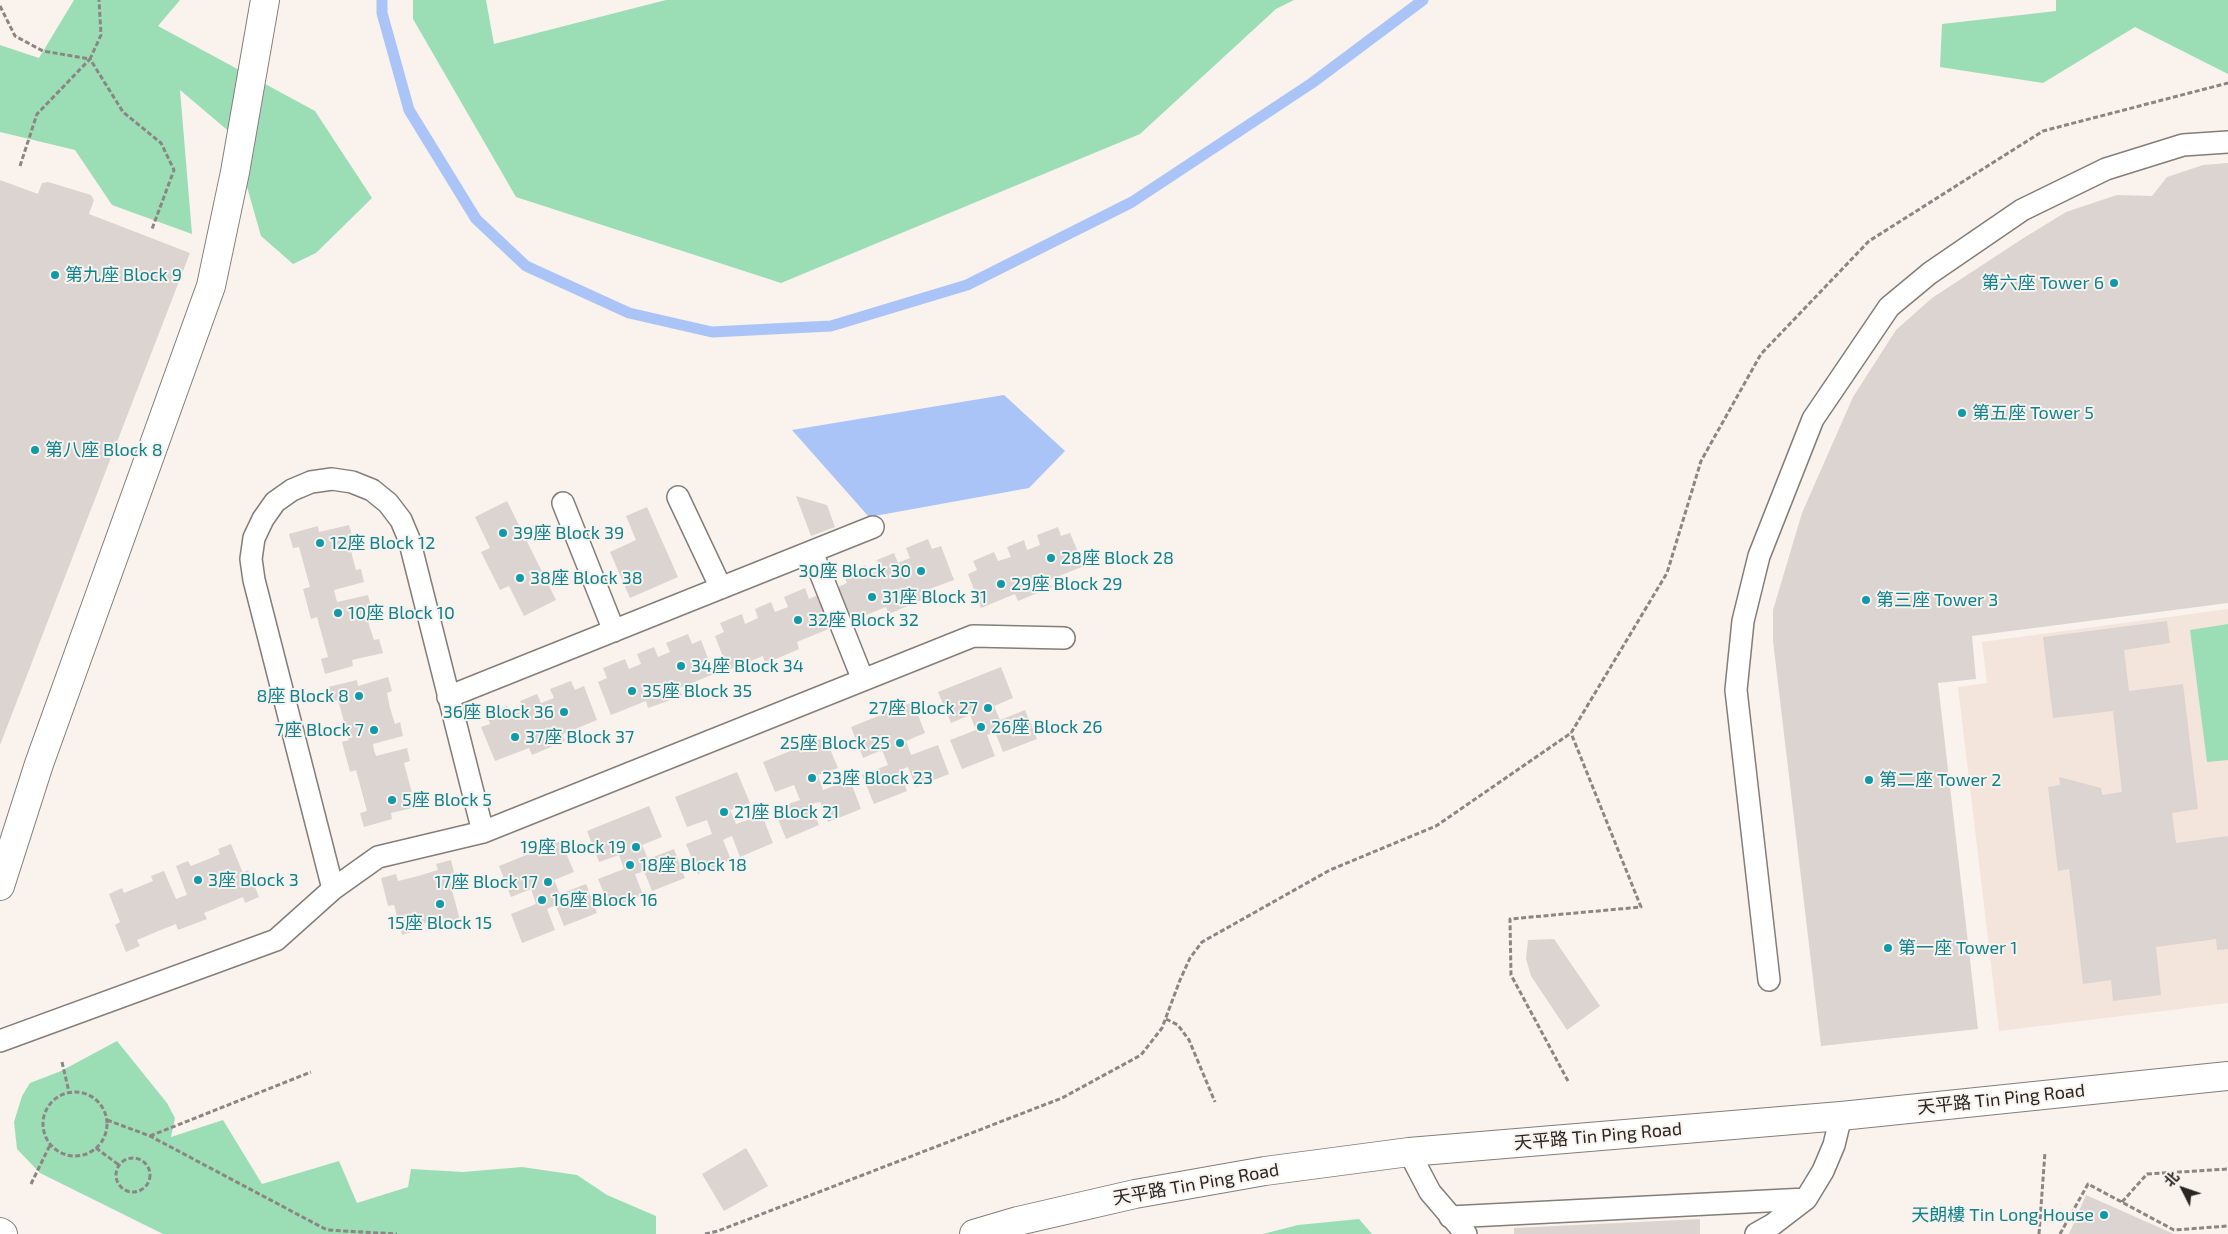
<!DOCTYPE html>
<meta charset="utf-8">
<style>
body{margin:0}
#map{position:relative;width:2228px;height:1234px;overflow:hidden;background:#f9f2ed;font-family:"Exo 2","Noto Sans SC",sans-serif}
canvas{display:block}
.north{position:absolute;left:2158px;top:1164px;width:50px;height:50px;-webkit-text-stroke:4px #f9f2ed;paint-order:stroke;rotate:311deg;font-size:14px;font-weight:700;line-height:20px;text-align:center;color:#282523}
.north::after{content:'';display:block;margin:auto;width:18px;height:22px;background:#282523;clip-path:polygon(50% 0,100% 100%,50% 72%,0 100%)}
</style>
<div id="map">
<canvas width="2228" height="1234"></canvas>
<div class="north">北</div>
</div>
<script>
const context = document.querySelector('canvas').getContext('2d');
context.lineJoin = 'round';
function fillPath(path, color) {
  context.fillStyle = color;
  context.fill(path, 'evenodd');
}
function shape(rows) {
  const path = new Path2D();
  for (const r of rows) {
    if (r.length === 3) {
      path.moveTo(r[0] + r[2], r[1]);
      path.arc(r[0], r[1], r[2], 0, 2 * Math.PI);
      continue;
    }
    path.moveTo(r[0], r[1]);
    for (let i = 2; i < r.length; i += 2) path.lineTo(r[i], r[i + 1]);
  }
  return path;
}
function trace(path, color, width, dash) {
  context.strokeStyle = color;
  context.lineWidth = width;
  context.lineCap = dash ? 'butt' : 'round';
  context.setLineDash(dash || []);
  context.stroke(path);
}
function drawText(font, color, halo, rows, align = 'center') {
  context.font = font + ' "Exo 2","Noto Sans SC",sans-serif';
  context.lineWidth = 4;
  context.setLineDash([]);
  context.textBaseline = 'middle';
  context.strokeStyle = halo;
  context.fillStyle = color;
  for (const [text, x, y, turn = 0] of rows) {
    context.save();
    context.translate(x, y);
    context.rotate((+turn || 0) * Math.PI / 180);
    context.textAlign = isNaN(turn) ? turn : align;
    if (halo) context.strokeText(text, 0, 0);
    context.fillText(text, 0, 0);
    context.restore();
  }
}
fillPath(shape([
 [2228,609,2228,1003,1999,1031,1958,687,1987,683,1982,642]
]), '#f4e5dc');
fillPath(shape([
 [74,0,180,0,158,26,315,111,372,198,316,253,293,264,261,236,232,134,180,90,192,234,112,205,75,150,0,132,0,45,39,58],
 [413,0,486,0,494,44,666,0,1294,0,1276,9,1140,134,781,283,516,197,413,19],
 [2056,0,2228,0,2228,74,2135,27,2043,83,1940,67,1942,24,2056,11],
 [2228,624,2228,760,2207,762,2190,630],
 [117,1041,167,1103,175,1118,171,1137,223,1120,262,1184,339,1161,357,1203,408,1187,411,1169,463,1172,522,1167,577,1175,607,1195,656,1216,656,1234,163,1234,40,1173,17,1149,14,1122,22,1096,30,1083,61,1071],
 [1359,1219,1372,1234,1263,1234,1298,1225]
]), '#9bdeb6');
fillPath(shape([
 [1004,395,1065,451,1029,488,869,517,792,430]
]), '#abc4f8');
trace(shape([
 [382,0,382,13,409,110,476,219,526,266,629,313,712,332,831,326,967,285,1132,202,1312,83,1423,0]
]), '#abc4f8', 11);
fillPath(shape([
 [2228,163,2228,603,1972,636,1976,679,1938,683,1978,1029,1821,1046,1773,641,1773,610,1802,513,1853,397,1896,330,1932,298,2022,239,2066,212,2117,195,2152,196,2167,177,2203,165],
 [0,180,38,194,42,183,48,182,91,195,94,200,89,214,190,253,0,745],
 [796,496,827,505,835,527,811,536],
 [507,501,556,600,524,616,509,586,500,590,481,552,490,548,475,517],
 [647,507,678,577,630,598,610,552,636,540,626,516],
 [349,525,353,538,348,539,352,555,356,570,361,569,364,582,334,590,337,602,368,595,371,608,366,609,369,625,374,640,379,639,383,653,352,660,353,666,325,674,321,659,328,657,317,617,311,619,303,589,310,587,299,547,293,548,289,534,318,526,319,532],
 [1058,527,1061,536,1070,533,1084,566,1049,580,1052,587,1018,601,1015,594,981,608,968,574,977,570,973,561,994,552,998,561,1011,557,1007,547,1024,540,1027,550,1040,545,1037,535],
 [928,539,932,549,941,546,954,580,919,593,922,600,905,607,889,614,886,607,851,621,838,587,847,583,843,574,865,565,869,574,881,570,877,560,894,553,898,563,910,558,906,548],
 [805,588,809,599,818,595,831,628,797,642,799,649,783,656,765,663,763,656,728,670,715,636,724,632,720,623,742,614,745,624,758,618,755,609,771,602,775,612,788,607,784,597],
 [2167,621,2170,643,2124,650,2129,691,2183,684,2198,809,2172,813,2176,843,2228,836,2228,949,2217,950,2216,939,2156,947,2161,995,2113,1001,2111,980,2083,984,2069,869,2058,871,2048,787,2060,785,2059,777,2101,788,2102,795,2122,792,2113,711,2053,718,2043,637],
 [688,634,692,644,701,640,714,674,679,688,682,695,665,702,648,708,646,701,611,715,598,682,607,678,603,668,625,659,629,669,641,664,637,654,654,647,658,657,670,652,666,643],
 [1001,667,1013,698,994,706,1000,720,1025,710,1037,739,1003,752,995,732,987,735,995,756,962,769,950,740,976,730,970,715,951,723,938,692],
 [388,677,392,691,387,693,390,708,395,724,400,722,403,736,373,744,374,750,376,756,407,748,410,761,404,763,412,793,418,792,421,806,391,813,392,819,364,827,360,813,367,811,356,770,350,772,342,742,349,740,338,700,332,702,328,687,357,680,358,686],
 [571,681,575,690,584,686,597,720,563,734,565,741,532,755,529,748,495,761,481,727,490,724,486,714,507,706,511,715,524,710,520,701,537,694,541,703,554,698,550,689],
 [913,702,925,733,906,741,911,755,938,745,949,774,916,787,908,767,903,769,899,770,907,791,874,804,862,775,888,765,882,750,863,758,851,727],
 [825,737,838,768,818,775,823,790,850,780,861,809,828,822,820,802,815,803,811,805,819,825,786,839,774,809,800,800,794,785,775,792,763,762],
 [737,772,750,803,730,810,736,824,762,815,773,843,740,857,732,836,727,838,723,840,731,860,698,874,686,844,712,834,707,820,687,827,675,797],
 [649,806,662,837,642,845,648,859,674,849,685,878,652,891,644,871,639,873,635,874,643,895,610,908,598,879,624,869,619,855,599,862,587,831],
 [561,841,574,872,554,880,560,894,586,884,597,913,564,926,556,906,551,907,547,909,555,930,522,943,511,914,536,904,531,889,511,897,499,866],
 [231,844,243,873,248,870,259,897,245,903,243,897,204,913,207,919,178,930,176,924,156,932,137,940,140,946,126,952,115,925,120,922,109,894,122,888,124,893,153,881,151,876,164,871,176,899,181,897,187,895,176,866,188,861,191,866,206,860,220,854,218,849],
 [451,860,458,889,452,890,460,920,446,924,445,918,414,926,415,931,402,935,394,905,388,906,381,878,396,874,398,881,418,876,438,870,436,864],
 [1554,939,1600,1006,1567,1030,1531,976,1526,959,1528,940],
 [746,1148,768,1186,724,1211,702,1174],
 [2086,1195,2174,1234,2069,1234],
 [1700,1219,1700,1234,1514,1234,1514,1228]
]), '#dcd4d0');
const service = shape([
 [678,497,721,588],
 [563,503,614,631],
 [812,552,863,680],
 [448,697,873,527],
 [333,889,254,580,251,559,254,538,263,519,275,502,292,490,311,482,332,479,352,482,372,490,388,503,401,520,409,539,483,832],
 [1769,980,1736,690,1743,621,1759,556,1813,419,1889,307,1930,273,2022,210,2106,169,2183,145,2228,142],
 [0,1041,276,940,333,889,378,857,483,832,973,636,1064,638],
 [1409,1152,1430,1192,1466,1234],
 [1450,1217,1806,1199],
 [1756,1234,1772,1225,1806,1199,1823,1171,1834,1145,1841,1116]
]);
const minor = shape([
 [0,886,39,764,211,286,235,172,265,0]
]);
const tertiary = shape([
 [0,1232,3,1234],
 [974,1234,1018,1221,1135,1194,1265,1171,1409,1152,1841,1116,2228,1076]
]);
trace(service, '#847d78', 24);
trace(minor, '#847d78', 30);
trace(tertiary, '#847d78', 30);
trace(shape([
 [0,6,15,36,43,51,90,59,101,35,99,0],
 [20,166,37,114,90,59,123,112,161,143,174,170,152,229],
 [1166,1019,1178,1025,1189,1040,1215,1102],
 [62,1062,69,1092],
 [1568,1081,1511,975,1510,919,1641,907,1571,733],
 [75,1124,32],
 [107,1120,150,1136,327,1230,397,1234],
 [150,1136,311,1072],
 [96,1148,119,1165],
 [133,1175,17],
 [31,1184,50,1145],
 [2122,1202,2147,1174,2228,1169],
 [705,1234,718,1231,1062,1098,1141,1055,1162,1028,1180,980,1190,958,1202,942,1330,870,1436,826,1571,733,1667,573,1701,461,1761,354,1869,241,2043,131,2228,83],
 [2039,1234,2045,1152],
 [2060,1234,2088,1184,2174,1230,2228,1226]
]), '#8b8683', 3, [5, 2.5]);
trace(service, '#fff', 21);
trace(minor, '#fff', 28);
trace(tertiary, '#fff', 28);
for (const [x, y, r, color] of [
 [55,275,5,"#0f9aa8"],
 [2114,283,5,"#0f9aa8"],
 [1962,413,5,"#0f9aa8"],
 [35,450,5,"#0f9aa8"],
 [503,533,5,"#0f9aa8"],
 [320,543,5,"#0f9aa8"],
 [1051,558,5,"#0f9aa8"],
 [921,571,5,"#0f9aa8"],
 [520,578,5,"#0f9aa8"],
 [1001,584,5,"#0f9aa8"],
 [872,597,5,"#0f9aa8"],
 [1866,600,5,"#0f9aa8"],
 [338,613,5,"#0f9aa8"],
 [798,620,5,"#0f9aa8"],
 [681,666,5,"#0f9aa8"],
 [632,691,5,"#0f9aa8"],
 [359,696,5,"#0f9aa8"],
 [988,708,5,"#0f9aa8"],
 [564,712,5,"#0f9aa8"],
 [981,727,5,"#0f9aa8"],
 [374,730,5,"#0f9aa8"],
 [515,737,5,"#0f9aa8"],
 [900,743,5,"#0f9aa8"],
 [812,778,5,"#0f9aa8"],
 [1869,780,5,"#0f9aa8"],
 [392,800,5,"#0f9aa8"],
 [724,812,5,"#0f9aa8"],
 [636,847,5,"#0f9aa8"],
 [630,865,5,"#0f9aa8"],
 [198,880,5,"#0f9aa8"],
 [548,882,5,"#0f9aa8"],
 [542,900,5,"#0f9aa8"],
 [440,904,5,"#0f9aa8"],
 [1888,948,5,"#0f9aa8"],
 [2104,1215,5,"#0f9aa8"]
]) {
  const dot = new Path2D();
  dot.arc(x, y, r, 0, 2 * Math.PI);
  context.fillStyle = color;
  context.fill(dot);
  trace(dot, '#f9f2ed', 2);
}
drawText('18px', '#0d838f', '#f9f2ed', [
 ["第九座 Block 9",65,275],
 ["第六座 Tower 6",2104,283,"right"],
 ["第五座 Tower 5",1972,413],
 ["第八座 Block 8",45,450],
 ["39座 Block 39",513,533],
 ["12座 Block 12",330,543],
 ["28座 Block 28",1061,558],
 ["30座 Block 30",911,571,"right"],
 ["38座 Block 38",530,578],
 ["29座 Block 29",1011,584],
 ["31座 Block 31",882,597],
 ["第三座 Tower 3",1876,600],
 ["10座 Block 10",348,613],
 ["32座 Block 32",808,620],
 ["34座 Block 34",691,666],
 ["35座 Block 35",642,691],
 ["8座 Block 8",349,696,"right"],
 ["27座 Block 27",978,708,"right"],
 ["36座 Block 36",554,712,"right"],
 ["26座 Block 26",991,727],
 ["7座 Block 7",364,730,"right"],
 ["37座 Block 37",525,737],
 ["25座 Block 25",890,743,"right"],
 ["23座 Block 23",822,778],
 ["第二座 Tower 2",1879,780],
 ["5座 Block 5",402,800],
 ["21座 Block 21",734,812],
 ["19座 Block 19",626,847,"right"],
 ["18座 Block 18",640,865],
 ["3座 Block 3",208,880],
 ["17座 Block 17",538,882,"right"],
 ["16座 Block 16",552,900],
 ["15座 Block 15",440,923,"center"],
 ["第一座 Tower 1",1898,948],
 ["天朗樓 Tin Long House",2094,1215,"right"]
], 'left');
drawText('18px', '#282523', '#f9f2ed', [
 ["天平路 Tin Ping Road",2001,1099,-6],
 ["天平路 Tin Ping Road",1598,1136,-5],
 ["天平路 Tin Ping Road",1196,1184,-10]
]);
</script>
